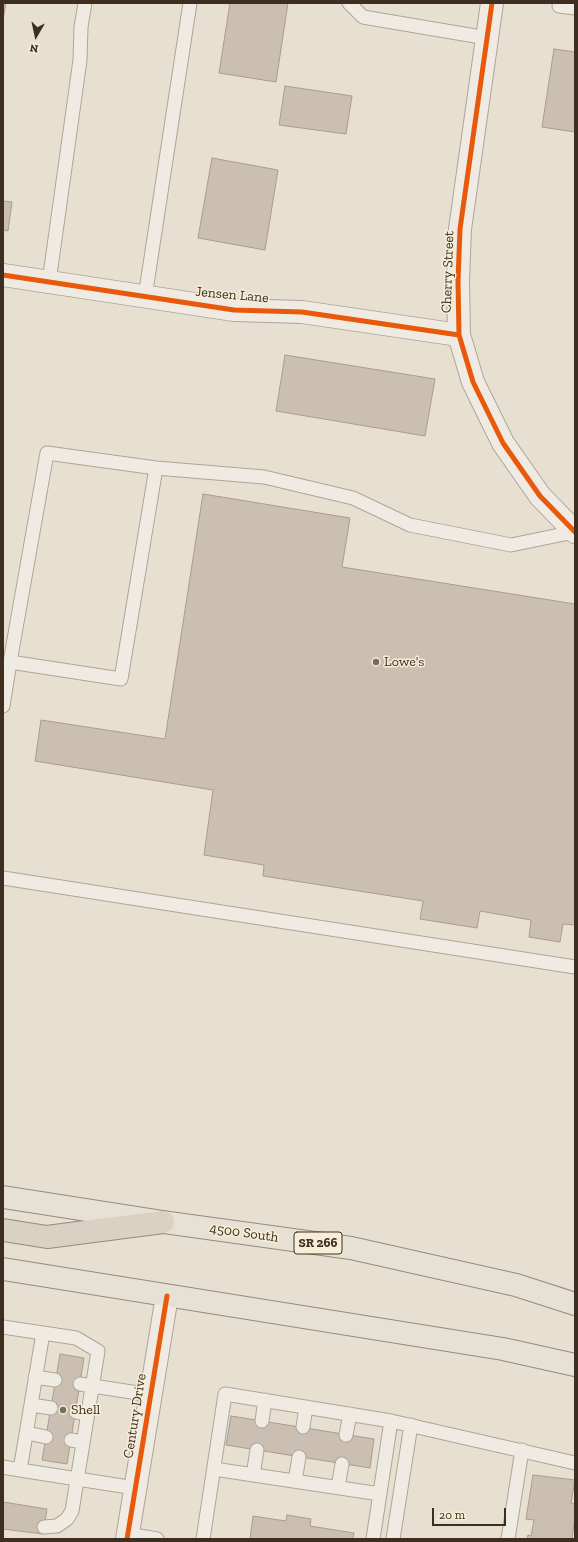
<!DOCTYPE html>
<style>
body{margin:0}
#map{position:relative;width:578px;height:1542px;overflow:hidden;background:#e7e0d1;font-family:"Zilla Slab",serif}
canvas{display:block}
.frame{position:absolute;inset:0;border:4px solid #3d2e20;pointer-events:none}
.north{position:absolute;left:16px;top:16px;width:40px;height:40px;-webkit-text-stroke:3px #f7eed8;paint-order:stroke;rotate:189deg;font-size:11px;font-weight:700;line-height:16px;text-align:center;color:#3d2e20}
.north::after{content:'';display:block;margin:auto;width:14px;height:18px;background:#3d2e20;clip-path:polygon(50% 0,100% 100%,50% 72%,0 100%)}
.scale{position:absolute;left:432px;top:1508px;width:74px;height:18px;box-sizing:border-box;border:2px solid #3d2e20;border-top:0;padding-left:5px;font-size:12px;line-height:14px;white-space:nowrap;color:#3d2e20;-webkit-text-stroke:3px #f7eed8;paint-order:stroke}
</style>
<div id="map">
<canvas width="578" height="1542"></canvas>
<div class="frame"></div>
<div class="north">N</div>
<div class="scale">20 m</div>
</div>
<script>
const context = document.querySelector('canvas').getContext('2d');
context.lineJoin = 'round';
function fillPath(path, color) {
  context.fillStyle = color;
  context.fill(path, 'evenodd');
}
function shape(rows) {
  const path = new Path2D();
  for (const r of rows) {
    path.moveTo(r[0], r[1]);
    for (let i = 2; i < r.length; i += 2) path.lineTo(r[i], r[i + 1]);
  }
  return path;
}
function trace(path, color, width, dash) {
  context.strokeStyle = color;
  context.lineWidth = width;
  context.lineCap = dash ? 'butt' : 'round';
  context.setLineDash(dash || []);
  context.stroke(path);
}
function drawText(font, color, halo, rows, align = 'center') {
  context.font = font + ' "Zilla Slab",serif';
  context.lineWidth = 3;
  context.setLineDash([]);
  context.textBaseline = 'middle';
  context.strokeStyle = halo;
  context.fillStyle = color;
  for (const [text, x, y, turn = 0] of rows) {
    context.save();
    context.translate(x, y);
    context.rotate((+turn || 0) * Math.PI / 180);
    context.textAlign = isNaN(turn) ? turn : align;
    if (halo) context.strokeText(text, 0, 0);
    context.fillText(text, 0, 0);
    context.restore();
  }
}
const building = shape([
 [3,3,6,3,3,20,3,3],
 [230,3,288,3,276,82,219,73,230,3],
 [554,49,575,52,575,132,542,127,554,49],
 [285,86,352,96,346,134,279,125,285,86],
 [212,158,278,170,265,250,198,238,212,158],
 [3,201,12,202,8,231,3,230,3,201],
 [285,355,435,379,425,436,276,411,285,355],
 [203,494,350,518,342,567,575,604,575,925,563,924,560,942,529,937,531,920,480,911,477,928,420,919,423,901,263,876,264,865,204,855,213,790,35,761,41,720,165,739,203,494],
 [60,1354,84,1358,67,1464,42,1460,60,1354],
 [231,1416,374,1439,370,1468,226,1445,231,1416],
 [533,1475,575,1480,571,1503,575,1504,575,1517,572,1539,527,1539,528,1535,531,1536,534,1520,526,1519,533,1475],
 [3,1502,47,1509,43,1534,3,1529,3,1502],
 [287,1515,311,1519,310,1526,354,1533,353,1539,250,1539,253,1516,286,1521,287,1515]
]);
fillPath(building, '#cbbfb2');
trace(building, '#a89c90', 1);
const service = shape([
 [349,3,363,17,487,38],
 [559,6,575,8],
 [49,282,80,60,81,27,85,3],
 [145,297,190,3],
 [10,662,47,453,156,468],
 [3,706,10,662,121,679,156,468,264,477,353,498,410,525,511,545,574,532],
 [3,878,575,967],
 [3,1327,76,1338,98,1351,72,1511,67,1519,57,1526,44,1527],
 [43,1333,20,1470,135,1488],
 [35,1377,55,1380],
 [80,1384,151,1395],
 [31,1405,51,1408],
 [76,1412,88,1414],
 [262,1421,265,1400],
 [303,1427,306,1407],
 [27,1433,46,1437],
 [346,1435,350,1414],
 [71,1440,83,1442],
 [3,1467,20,1470],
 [214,1469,380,1494],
 [253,1475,257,1450],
 [295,1481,299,1457],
 [338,1487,342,1464],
 [128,1534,157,1539],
 [203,1539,225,1394,391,1421,575,1463],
 [373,1539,391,1421],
 [393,1539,411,1425],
 [508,1539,522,1450]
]);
const minor = shape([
 [492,3,460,229,458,281,459,335,473,382,503,443,540,496,575,532],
 [3,275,234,310,302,312,459,335],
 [127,1539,167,1296]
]);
const primary = shape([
 [3,1197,163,1222,351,1248,516,1285,575,1304],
 [3,1269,503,1349,575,1365]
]);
const motorway = shape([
 [3,1230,47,1237,163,1222]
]);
trace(service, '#ada599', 15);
trace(minor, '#ada599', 24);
trace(primary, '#928b80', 24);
trace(motorway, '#928b80', 24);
trace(service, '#efebe3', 13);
trace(minor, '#efebe3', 22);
trace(primary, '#e6e1d4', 22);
trace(motorway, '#dad1c2', 22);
trace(shape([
 [492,3,460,229,458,281,459,335,473,382,503,443,540,496,575,532],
 [3,275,234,310,302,312,459,335],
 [127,1539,167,1296]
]), '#e8590c', 5);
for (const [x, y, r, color] of [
 [376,662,4,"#786c5e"],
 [63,1410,4,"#786c5e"]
]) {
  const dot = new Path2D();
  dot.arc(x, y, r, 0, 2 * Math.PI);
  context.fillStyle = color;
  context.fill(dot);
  trace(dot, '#f7eed8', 1.5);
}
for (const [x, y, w] of [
 [318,1243,48]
]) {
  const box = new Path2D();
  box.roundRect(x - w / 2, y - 11, w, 22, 3);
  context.fillStyle = '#f7eed8';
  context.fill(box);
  trace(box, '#3d2e20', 1);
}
drawText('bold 13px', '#3d2e20', null, [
 ["SR 266",318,1243]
]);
drawText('14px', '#3d2e20', '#f7eed8', [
 ["Cherry Street",448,272,-88],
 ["Jensen Lane",232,295,5],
 ["4500 South",244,1233,8],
 ["Century Drive",135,1416,-81]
]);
drawText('14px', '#3d2e20', '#f7eed8', [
 ["Lowe's",384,662],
 ["Shell",71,1410]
], 'left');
</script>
